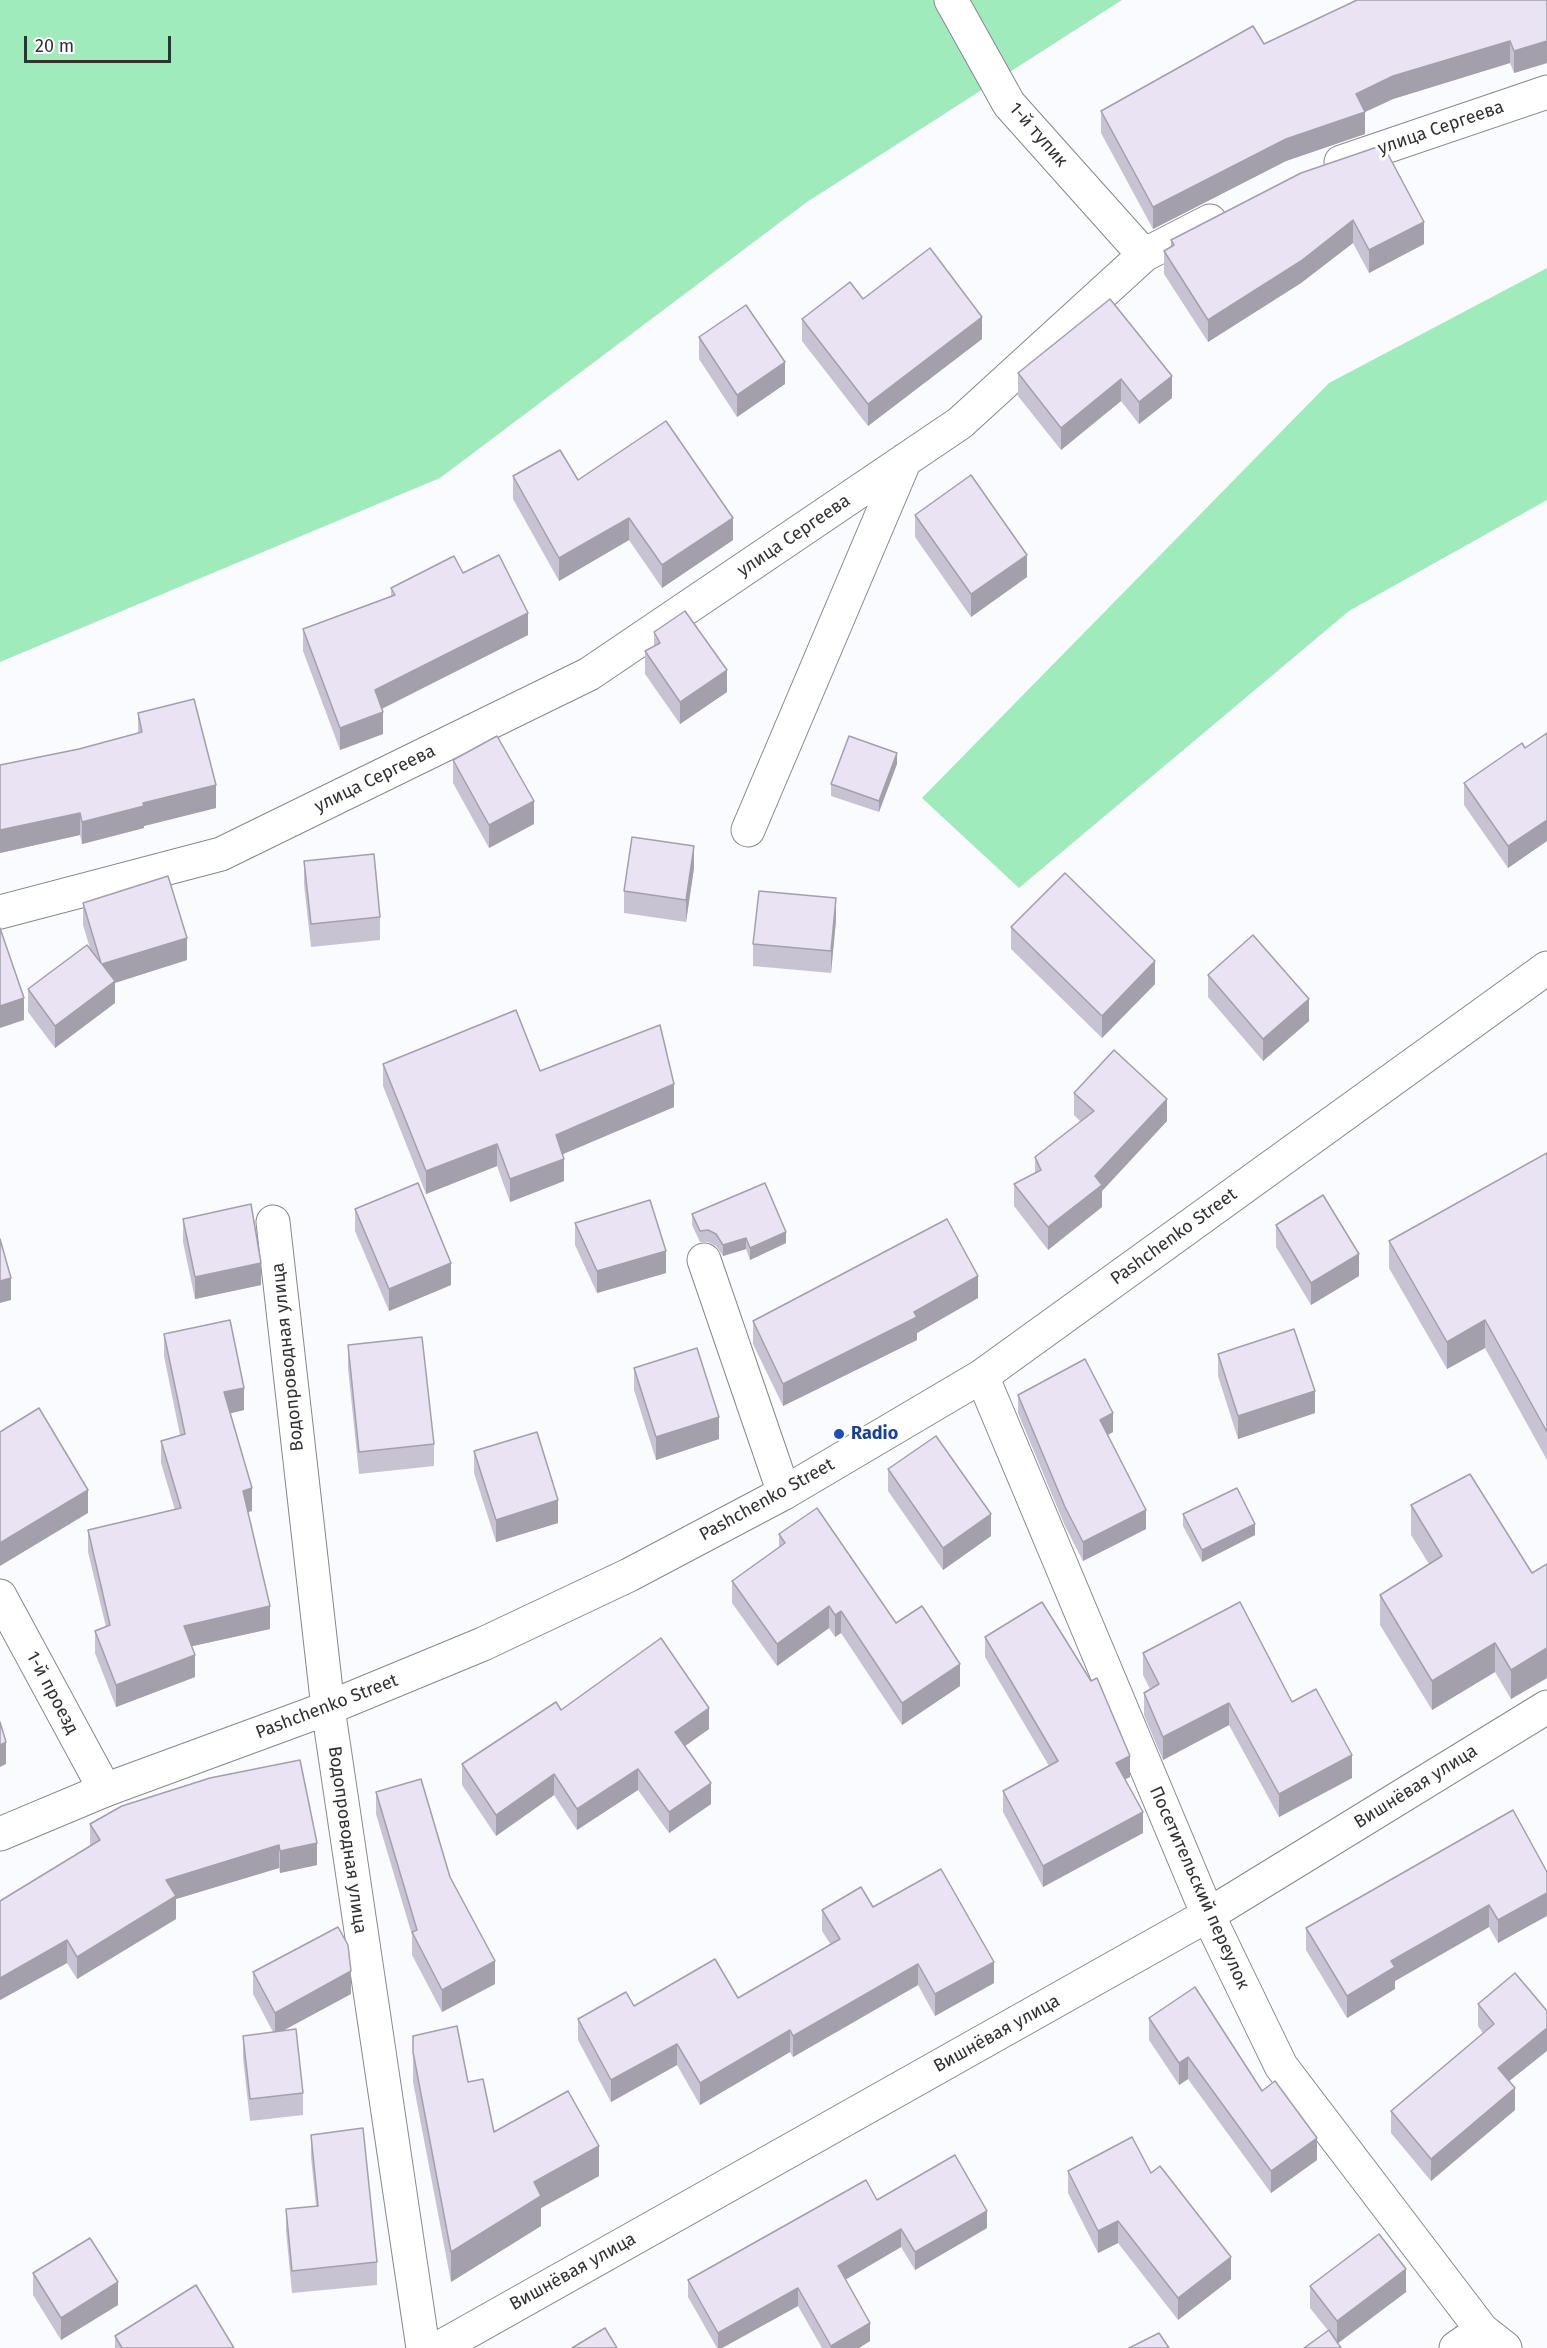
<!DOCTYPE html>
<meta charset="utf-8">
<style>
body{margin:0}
#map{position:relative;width:1547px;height:2348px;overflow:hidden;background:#f9fbfe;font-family:"Fira Sans",sans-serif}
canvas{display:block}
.scale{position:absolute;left:24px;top:36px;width:147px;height:27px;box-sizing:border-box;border:3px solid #313234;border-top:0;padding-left:8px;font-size:18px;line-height:21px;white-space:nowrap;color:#313234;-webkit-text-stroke:4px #fff;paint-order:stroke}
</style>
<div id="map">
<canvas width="1547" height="2348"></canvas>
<div class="scale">20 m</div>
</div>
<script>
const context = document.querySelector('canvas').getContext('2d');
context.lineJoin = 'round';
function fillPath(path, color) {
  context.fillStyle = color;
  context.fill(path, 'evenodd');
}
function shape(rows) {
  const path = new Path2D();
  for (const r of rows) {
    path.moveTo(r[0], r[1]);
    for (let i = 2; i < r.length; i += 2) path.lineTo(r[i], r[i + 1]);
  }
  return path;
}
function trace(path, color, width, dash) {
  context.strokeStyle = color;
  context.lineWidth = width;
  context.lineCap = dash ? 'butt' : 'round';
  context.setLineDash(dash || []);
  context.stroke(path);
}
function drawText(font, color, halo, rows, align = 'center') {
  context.font = font + ' "Fira Sans",sans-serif';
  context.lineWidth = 6;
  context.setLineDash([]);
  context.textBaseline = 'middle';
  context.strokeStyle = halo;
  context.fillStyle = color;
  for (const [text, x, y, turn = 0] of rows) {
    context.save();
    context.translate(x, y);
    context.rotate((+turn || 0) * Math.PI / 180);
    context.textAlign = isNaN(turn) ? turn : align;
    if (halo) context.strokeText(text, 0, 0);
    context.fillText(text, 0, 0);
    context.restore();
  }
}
fillPath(shape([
 [0,0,1122,0,807,202,440,478,0,662],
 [1547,268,1547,500,1349,611,1019,888,922,798,1329,383]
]), '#9febbc');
const minor = shape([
 [951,0,1009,104,1144,255],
 [1341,162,1547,92],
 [748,830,905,460],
 [0,912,221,854,589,674,960,423,1144,255,1210,221],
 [273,1222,328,1708,423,2348],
 [704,1260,784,1493],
 [982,1376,1208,1915,1281,2066,1482,2330,1505,2348],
 [0,1596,105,1790],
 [439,2348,1208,1915,1547,1707],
 [1456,2348,1482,2330]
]);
const tertiary = shape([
 [0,1834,105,1790,328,1708,483,1644,629,1575,784,1493,982,1376,1547,968]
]);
trace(minor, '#85888d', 35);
trace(tertiary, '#85888d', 35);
trace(minor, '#fff', 33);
trace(tertiary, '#fff', 33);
fillPath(shape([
 [1547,0,1547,63,1514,73,1510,63,1393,99,1365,112,1365,134,1286,161,1153,229,1101,133,1101,111,1264,44],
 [1301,173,1424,244,1369,273,1353,243,1301,283,1208,342,1164,274,1164,251,1171,247,1171,240],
 [863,299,982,339,868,426,802,341,802,319],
 [699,337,785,384,737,417,699,359],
 [1018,373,1172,376,1172,398,1139,424,1121,401,1061,450,1018,396],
 [513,476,578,480,733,540,662,588,629,540,559,581,513,499],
 [915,515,1027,577,971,617,915,537],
 [463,573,528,635,382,709,383,734,340,750,303,651,303,629,391,596,391,588],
 [654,632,727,692,680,724,645,674,645,651,654,646],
 [138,713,216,808,144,826,144,828,82,844,80,835,0,853,0,765,79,749,138,733],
 [1547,733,1547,841,1508,868,1464,805,1464,783,1525,748],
 [453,760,534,824,489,848,453,783],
 [897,764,879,812,831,796,831,784],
 [304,861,380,917,380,940,311,947,304,884],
 [694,868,686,922,624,913,624,891],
 [83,903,187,960,115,982,115,1003,55,1048,28,1012,28,989,90,948,83,925],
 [836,920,831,973,753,966,753,944],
 [1011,927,1155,984,1102,1038,1011,949],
 [1208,975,1309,1021,1263,1061,1208,997],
 [383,1064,540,1071,674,1107,563,1154,564,1181,510,1202,497,1166,426,1194,383,1086],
 [1074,1093,1167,1121,1102,1191,1102,1207,1048,1250,1014,1206,1014,1184,1035,1173,1035,1157,1081,1122,1074,1115],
 [1547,1153,1547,1460,1485,1348,1447,1369,1389,1268,1389,1241],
 [355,1209,451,1285,389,1311,355,1231],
 [692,1214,786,1243,750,1260,746,1249,723,1256,716,1246,708,1242,700,1242,692,1225],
 [183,1219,261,1285,195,1299,183,1242],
 [575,1223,666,1273,597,1293,575,1245],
 [1276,1225,1359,1276,1311,1305,1276,1247],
 [978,1298,917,1333,917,1340,783,1406,753,1344,753,1321],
 [164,1334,244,1410,230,1413,252,1511,248,1512,270,1629,192,1646,195,1677,116,1707,95,1653,95,1631,106,1627,88,1552,88,1530,175,1510,161,1463,161,1441,180,1435,164,1356],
 [348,1345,434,1444,434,1466,359,1474,348,1368],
 [1218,1354,1315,1413,1238,1439,1218,1376],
 [634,1368,719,1439,656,1460,634,1390],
 [1018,1395,1113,1432,1107,1435,1146,1529,1083,1561,1065,1526,1018,1413],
 [474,1451,558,1523,496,1542,474,1473],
 [888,1469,991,1536,943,1570,888,1491],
 [1411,1505,1532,1573,1547,1564,1547,1678,1511,1699,1495,1672,1432,1710,1380,1625,1380,1595,1429,1564,1411,1535],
 [1183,1514,1255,1535,1202,1562,1183,1526],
 [779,1534,896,1623,960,1686,902,1725,841,1633,835,1637,829,1628,777,1666,732,1603,732,1581,779,1548],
 [985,1637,1130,1777,1125,1779,1143,1833,1043,1887,1003,1812,1003,1791,1049,1766,985,1657],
 [1143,1653,1292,1702,1352,1778,1279,1817,1229,1725,1163,1760,1144,1715,1144,1693,1150,1689,1143,1675],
 [561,1710,709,1729,685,1746,711,1804,669,1833,638,1790,577,1830,554,1795,496,1836,462,1785,462,1764],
 [210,1778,317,1865,280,1873,279,1868,176,1899,176,1919,77,1979,67,1963,0,2000,90,1846,90,1824],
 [376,1792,450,1877,495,1984,442,2012,412,1955,412,1935,376,1814],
 [1513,1810,1498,1943,1489,1927,1395,1981,1395,1989,1347,2018,1306,1950,1306,1928],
 [873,1907,994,1983,935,2016,918,1985,793,2057,790,2052,700,2105,677,2065,611,2102,578,2040,578,2019,634,2006,738,1998,831,1945,822,1931,822,1910],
 [253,1972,351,1994,282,2031,303,2093,303,2115,250,2121,243,2058,243,2036,273,2032,253,1994],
 [1515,1973,1509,2081,1515,2110,1431,2181,1391,2133,1391,2111,1483,2033,1478,2026,1478,2004],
 [1149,2018,1262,2091,1317,2160,1271,2193,1188,2079,1179,2085,1149,2040],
 [413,2036,468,2082,494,2132,599,2176,541,2208,541,2226,451,2282,413,2082],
 [311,2135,377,2262,377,2285,292,2293,286,2231,286,2209,316,2206,311,2157],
 [1068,2171,1231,2279,1178,2320,1118,2243,1098,2253,1068,2193],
 [877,2200,987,2228,915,2270,901,2247,845,2280,870,2341,859,2348,822,2348,798,2306,722,2348,717,2348,688,2297,688,2280],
 [33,2273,118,2305,61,2340,33,2295],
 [1310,2286,1406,2292,1338,2343,1310,2308],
 [115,2336,234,2348,115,2348]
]), '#c8c3d2');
fillPath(shape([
 [1510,41,1510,63,1393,99,1365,112,1365,134,1286,161,1153,229,1153,207,1356,94,1393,76],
 [1547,41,1547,63,1514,73,1514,51],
 [1353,220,1353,243,1301,283,1208,342,1208,320],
 [1424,222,1424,244,1369,273,1369,250],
 [982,317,982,339,868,426,868,404],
 [785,362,785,384,737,417,737,395],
 [1172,376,1172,398,1139,424,1139,402],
 [1121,379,1121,401,1061,450,1061,428],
 [629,518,629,540,559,581,559,558],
 [733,518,733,540,662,588,662,565],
 [1027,555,1027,577,971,617,971,594],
 [528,613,528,635,375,712,375,690],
 [727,670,727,692,680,724,680,702],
 [383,712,383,734,340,750,340,728],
 [897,753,897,764,879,812,879,801],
 [216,785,216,808,144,826,144,828,82,844,82,822,143,803],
 [534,801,534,824,489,848,489,825],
 [80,813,80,835,0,853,0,830],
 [1547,820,1547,841,1508,868,1508,846],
 [694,846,694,868,686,922,686,900],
 [836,898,836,920,831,973,831,951],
 [187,938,187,960,115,983,115,1003,55,1048,55,1026,102,964],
 [1155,961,1155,984,1102,1038,1102,1016],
 [24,998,24,1020,0,1028,0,1006],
 [1309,999,1309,1021,1263,1061,1263,1039],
 [674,1084,674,1107,556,1157,556,1135],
 [1167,1099,1167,1121,1102,1191,1102,1207,1048,1250,1048,1227],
 [497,1144,497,1166,426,1194,426,1171],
 [564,1159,564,1181,510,1202,510,1179],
 [786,1232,786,1243,750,1260,750,1248],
 [746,1238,746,1249,723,1256,723,1245],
 [666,1251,666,1273,597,1293,597,1271],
 [1359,1254,1359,1276,1311,1305,1311,1283],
 [261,1263,261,1285,195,1299,195,1277],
 [451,1263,451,1285,389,1311,389,1289],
 [978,1276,978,1298,917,1333,917,1340,783,1406,783,1384],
 [11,1278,11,1300,0,1303,0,1281],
 [1485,1320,1485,1348,1447,1369,1447,1342],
 [244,1388,244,1410,224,1415,224,1392],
 [1315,1391,1315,1413,1238,1439,1238,1416],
 [1113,1413,1113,1432,1100,1439,1100,1420],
 [719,1417,719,1439,656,1460,656,1437],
 [252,1488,252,1511,243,1513,243,1491],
 [88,1490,88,1513,0,1566,0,1543],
 [558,1500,558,1523,496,1542,496,1520],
 [1146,1510,1146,1529,1083,1561,1083,1542],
 [991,1514,991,1536,943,1570,943,1548],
 [1255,1524,1255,1535,1202,1562,1202,1550],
 [270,1606,270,1629,184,1648,184,1626],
 [829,1606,829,1628,777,1666,777,1644],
 [841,1611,841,1633,835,1637,835,1615],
 [1495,1643,1495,1672,1432,1710,1432,1681],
 [1547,1648,1547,1678,1511,1699,1511,1670],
 [195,1655,195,1677,116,1707,116,1685],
 [960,1664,960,1686,902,1725,902,1703],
 [1229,1703,1229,1725,1163,1760,1163,1737],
 [709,1708,709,1729,675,1753,675,1732],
 [6,1742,6,1764,0,1767,0,1745],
 [1352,1755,1352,1778,1279,1817,1279,1794],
 [1130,1756,1130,1777,1116,1784,1116,1763],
 [638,1769,638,1790,577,1830,577,1809],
 [554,1774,554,1795,496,1836,496,1815],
 [711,1783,711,1804,669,1833,669,1812],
 [1143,1812,1143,1833,1043,1887,1043,1866],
 [317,1843,317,1865,280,1873,280,1851],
 [279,1845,279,1868,176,1899,176,1919,77,1979,77,1957,166,1880],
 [1547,1893,1547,1916,1498,1943,1498,1920],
 [1489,1905,1489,1927,1395,1981,1395,1989,1347,2018,1347,1996,1391,1961],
 [67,1940,67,1963,0,2000,0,1978],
 [495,1961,495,1984,442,2012,442,1990],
 [994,1962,994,1983,935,2016,935,1994],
 [918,1964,918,1985,793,2057,793,2036],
 [351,1971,351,1994,275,2035,275,2013],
 [1547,2028,1547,2051,1498,2090,1498,2068],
 [790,2030,790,2052,700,2105,700,2083],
 [677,2044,677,2065,611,2102,611,2080],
 [1188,2057,1188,2079,1179,2085,1179,2063],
 [1515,2088,1515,2110,1431,2181,1431,2159],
 [1317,2138,1317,2160,1271,2193,1271,2171],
 [599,2146,599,2176,541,2208,541,2226,451,2282,451,2252,534,2182],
 [987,2211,987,2228,915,2270,915,2252],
 [1118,2221,1118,2243,1098,2253,1098,2231],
 [901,2229,901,2247,838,2284,838,2266],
 [1231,2257,1231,2279,1178,2320,1178,2298],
 [1406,2269,1406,2292,1337,2344,1337,2321],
 [118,2282,118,2305,61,2340,61,2318],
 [798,2288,798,2306,722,2348,718,2348,718,2333],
 [870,2323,870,2341,859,2348,831,2348,831,2346]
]), '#a39fab');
const building = shape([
 [1357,0,1547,0,1547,41,1514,51,1510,41,1393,76,1356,94,1365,112,1286,139,1153,207,1101,111,1253,26,1264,44,1357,0],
 [1383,145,1424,222,1369,250,1353,220,1301,261,1208,320,1164,251,1174,245,1171,240,1301,173,1383,145],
 [930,248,982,317,868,404,802,319,850,282,863,299,930,248],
 [1110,299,1172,376,1139,402,1121,379,1061,428,1018,373,1110,299],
 [746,305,785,362,737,395,699,337,746,305],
 [666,421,733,518,662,565,629,518,559,558,513,476,560,450,578,480,666,421],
 [971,475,1027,555,971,594,915,515,971,475],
 [499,555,528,613,375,690,383,712,340,728,303,629,395,595,391,588,454,556,463,573,499,555],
 [685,611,727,670,680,702,645,651,660,643,654,632,685,611],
 [194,699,216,785,143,803,144,806,82,822,80,813,0,830,0,765,79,749,142,732,138,713,194,699],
 [1547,733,1547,820,1508,846,1464,783,1522,743,1525,748,1547,733],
 [497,736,534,801,489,825,453,760,497,736],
 [849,736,897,753,879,801,831,784,849,736],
 [632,837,694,846,686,900,624,891,632,837],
 [374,854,380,917,311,924,304,861,374,854],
 [1065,873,1155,961,1102,1016,1011,927,1065,873],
 [168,876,187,938,102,964,115,981,55,1026,28,989,87,945,101,963,83,903,168,876],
 [759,891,836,898,831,951,753,944,759,891],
 [0,928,24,998,0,1006,0,928],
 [1253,935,1309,999,1263,1039,1208,975,1253,935],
 [516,1010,540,1071,660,1025,674,1084,556,1135,564,1159,510,1179,497,1144,426,1171,383,1064,516,1010],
 [1114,1050,1167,1099,1095,1176,1102,1185,1048,1227,1014,1184,1041,1170,1035,1157,1094,1111,1074,1093,1114,1050],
 [1547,1153,1547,1432,1485,1320,1447,1342,1389,1241,1547,1153],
 [418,1183,451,1263,389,1289,355,1209,418,1183],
 [765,1183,786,1232,750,1248,746,1238,723,1245,716,1234,708,1230,700,1231,692,1214,765,1183],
 [1323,1195,1359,1254,1311,1283,1276,1225,1323,1195],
 [650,1200,666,1251,597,1271,575,1223,650,1200],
 [251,1204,261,1263,195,1277,183,1219,251,1204],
 [947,1219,978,1276,914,1312,917,1317,783,1384,753,1321,947,1219],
 [0,1239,11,1278,0,1281,0,1239],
 [230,1320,244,1388,224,1392,252,1488,243,1491,270,1606,184,1626,195,1655,116,1685,95,1631,110,1625,88,1530,181,1508,161,1441,185,1434,164,1334,230,1320],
 [1294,1329,1315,1391,1238,1416,1218,1354,1294,1329],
 [422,1337,434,1444,359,1452,348,1345,422,1337],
 [697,1348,719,1417,656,1437,634,1368,697,1348],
 [1085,1359,1113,1413,1100,1420,1146,1510,1083,1542,1065,1507,1018,1395,1085,1359],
 [39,1408,88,1490,0,1543,0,1432,39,1408],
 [537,1432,558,1500,496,1520,474,1451,537,1432],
 [936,1436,991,1514,943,1548,888,1469,936,1436],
 [1470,1474,1532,1573,1547,1564,1547,1648,1511,1670,1495,1643,1432,1681,1380,1595,1442,1556,1411,1505,1470,1474],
 [1237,1488,1255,1524,1202,1550,1183,1514,1237,1488],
 [817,1508,896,1623,922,1606,960,1664,902,1703,841,1611,835,1615,829,1606,777,1644,732,1581,785,1543,779,1534,817,1508],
 [1042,1602,1091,1681,1097,1678,1130,1756,1116,1763,1143,1812,1043,1866,1003,1791,1058,1761,985,1637,1042,1602],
 [1240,1602,1292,1702,1316,1689,1352,1755,1279,1794,1229,1703,1163,1737,1144,1693,1159,1684,1143,1653,1240,1602],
 [661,1638,709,1708,675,1732,711,1783,669,1812,638,1769,577,1809,554,1774,496,1815,462,1764,556,1702,561,1710,661,1638],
 [0,1722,6,1742,0,1745,0,1722],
 [300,1760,317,1843,280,1851,279,1845,166,1880,176,1896,77,1957,67,1940,0,1978,0,1901,100,1840,90,1824,122,1806,210,1778,300,1760],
 [421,1779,450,1877,495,1961,442,1990,412,1932,417,1930,376,1792,421,1779],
 [1513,1810,1547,1872,1547,1893,1498,1920,1489,1905,1391,1961,1395,1967,1347,1996,1306,1928,1513,1810],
 [941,1869,994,1962,935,1994,918,1964,793,2036,790,2030,700,2083,677,2044,611,2080,578,2019,626,1992,634,2006,715,1959,738,1998,840,1939,822,1910,861,1887,873,1907,941,1869],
 [338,1927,348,1945,351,1971,275,2013,253,1972,338,1927],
 [1515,1973,1547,2011,1547,2028,1498,2068,1515,2088,1431,2159,1391,2111,1494,2024,1478,2004,1515,1973],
 [1195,1987,1262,2091,1275,2081,1317,2138,1271,2171,1188,2057,1179,2063,1149,2018,1195,1987],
 [457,2026,468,2082,483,2079,494,2132,568,2091,599,2146,534,2182,541,2196,451,2252,413,2052,413,2036,457,2026],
 [296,2029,303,2093,250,2099,243,2036,296,2029],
 [363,2128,377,2262,292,2271,286,2209,318,2206,311,2135,363,2128],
 [1132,2137,1151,2173,1160,2166,1231,2257,1178,2298,1118,2221,1098,2231,1068,2171,1132,2137],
 [955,2155,987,2211,915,2252,901,2229,838,2266,870,2323,831,2346,798,2288,718,2333,688,2280,866,2180,877,2200,955,2155],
 [1379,2234,1406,2269,1337,2321,1310,2286,1379,2234],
 [90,2238,118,2282,61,2318,33,2273,90,2238],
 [196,2285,234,2348,122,2348,115,2336,196,2285],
 [605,2328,617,2348,572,2348,605,2328],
 [1329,2330,1341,2348,1304,2348,1329,2330],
 [1159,2333,1169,2348,1129,2348,1159,2333]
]);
fillPath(building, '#e9e3f4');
trace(building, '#a39fab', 1.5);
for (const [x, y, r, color] of [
 [839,1434,6,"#1a4fb4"]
]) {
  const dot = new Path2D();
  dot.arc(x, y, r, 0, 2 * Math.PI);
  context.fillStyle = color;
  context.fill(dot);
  trace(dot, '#fff', 2);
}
drawText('18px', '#313234', '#fff', [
 ["улица Сергеева",1441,128,-19],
 ["1-й тупик",1038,135,49],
 ["улица Сергеева",794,536,-34],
 ["улица Сергеева",375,779,-26],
 ["Pashchenko Street",1174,1237,-36],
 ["Водопроводная улица",288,1357,-96],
 ["Pashchenko Street",767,1500,-29],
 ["1-й проезд",52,1693,62],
 ["Pashchenko Street",327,1707,-21],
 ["Вишнёвая улица",1416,1787,-32],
 ["Водопроводная улица",347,1840,82],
 ["Посетительский переулок",1199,1888,66],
 ["Вишнёвая улица",997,2034,-29],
 ["Вишнёвая улица",573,2272,-29]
]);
drawText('bold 18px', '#164399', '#fff', [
 ["Radio",851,1434]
], 'left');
</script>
